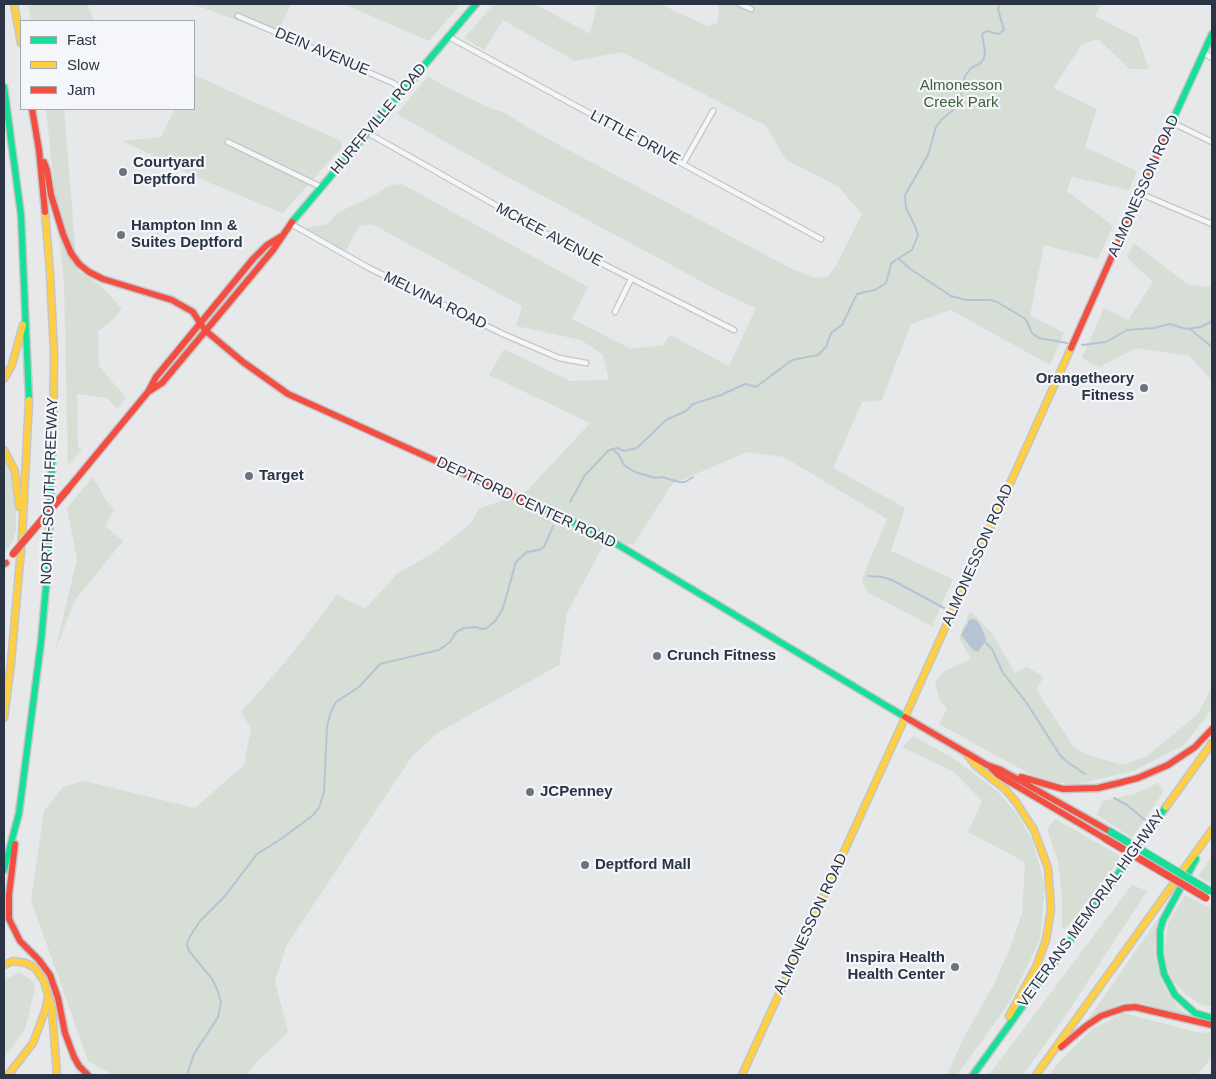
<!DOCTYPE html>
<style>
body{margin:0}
#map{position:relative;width:1216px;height:1079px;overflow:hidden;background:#e6e8ea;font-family:Helvetica,sans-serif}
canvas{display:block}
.frame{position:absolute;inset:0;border:5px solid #2b3445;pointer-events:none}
.legend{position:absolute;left:20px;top:20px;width:175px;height:90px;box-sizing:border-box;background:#f4f6f9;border:1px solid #a4a8b1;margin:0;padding:6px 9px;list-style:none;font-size:15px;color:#2b3445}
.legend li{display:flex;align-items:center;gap:10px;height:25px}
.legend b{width:25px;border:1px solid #a4a8b1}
</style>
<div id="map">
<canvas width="1216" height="1079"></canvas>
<div class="frame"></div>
<ul class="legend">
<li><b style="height:6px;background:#16e098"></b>Fast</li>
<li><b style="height:6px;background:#ffcf43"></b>Slow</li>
<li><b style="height:6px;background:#f24e42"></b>Jam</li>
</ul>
</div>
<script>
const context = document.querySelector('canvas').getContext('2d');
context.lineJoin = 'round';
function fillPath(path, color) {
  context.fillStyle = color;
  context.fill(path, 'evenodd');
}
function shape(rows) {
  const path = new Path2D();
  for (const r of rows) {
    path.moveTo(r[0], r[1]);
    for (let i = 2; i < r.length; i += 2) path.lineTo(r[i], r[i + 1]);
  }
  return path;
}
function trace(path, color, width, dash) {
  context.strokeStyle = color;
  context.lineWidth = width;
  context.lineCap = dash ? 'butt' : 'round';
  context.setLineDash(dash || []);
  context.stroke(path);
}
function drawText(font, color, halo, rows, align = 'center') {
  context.font = font + ' Helvetica,sans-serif';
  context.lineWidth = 4.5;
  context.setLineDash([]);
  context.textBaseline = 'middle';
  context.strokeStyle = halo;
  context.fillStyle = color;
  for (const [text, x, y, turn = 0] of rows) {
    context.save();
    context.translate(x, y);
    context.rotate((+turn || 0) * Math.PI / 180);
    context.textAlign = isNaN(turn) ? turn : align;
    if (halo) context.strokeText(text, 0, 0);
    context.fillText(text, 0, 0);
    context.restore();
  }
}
fillPath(shape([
 [28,4,90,4,88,7,94,21,32,21],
 [193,4,291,4,276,35],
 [344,4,461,4,429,41],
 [494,4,535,4,590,34,597,4,660,4,709,27,718,22,719,4,735,4,743,7,745,4,1101,4,1095,16,1138,38,1149,69,1130,69,1098,39,1082,44,1053,88,1097,109,1085,147,1137,171,1129,190,1072,177,1067,191,1113,226,1098,259,1044,245,1030,315,1064,333,1050,365,951,310,911,324,882,400,862,402,833,468,905,508,891,551,953,579,932,626,867,592,862,579,887,519,784,457,747,452,672,484,634,544,603,546,567,613,559,665,439,732,413,755,286,946,275,981,288,1032,257,1062,246,1075,114,1075,88,1061,31,900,44,811,63,787,84,781,195,808,244,765,251,728,241,712,287,660,337,595,365,609,398,573,435,552,472,522,478,509,526,492,590,423,489,375,504,349,570,381,609,380,603,355,581,340,516,326,522,306,372,224,359,226,344,255,315,239,305,228,328,224,337,213,375,195,387,186,402,184,588,287,572,319,631,349,663,345,670,335,729,366,756,308,723,293,504,175,397,114,428,76,444,86,492,109,503,112,542,136,792,269,815,278,827,277,836,266,862,214,838,186,786,160,766,126,622,52,575,61,503,20,484,50,464,38],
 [194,75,341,141,342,147,283,213,205,181,123,141,161,137,175,109,194,109],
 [46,109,64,109,77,270,100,285,122,309,110,322,98,331,99,366,126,398,117,408,107,398,77,394,78,448,82,449,68,466,64,282],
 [1134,243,1188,285,1212,287,1212,380,1189,356,1136,348,1099,367,1082,358,1104,308,1128,320,1153,282,1127,258],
 [4,458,10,469,13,483,16,513,16,531,12,543,4,552],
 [93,477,106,500,114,509,105,526,123,541,75,600,55,651,77,559,67,508],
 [970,611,992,633,1015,673,1027,667,1044,677,1036,689,1073,746,1087,755,1123,765,1147,756,1197,715,1212,687,1212,709,1185,744,1136,770,1075,785,1041,780,939,724,947,709,939,698,935,682,943,672,971,659,959,638],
 [913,736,953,758,997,791,1017,814,1032,839,1045,886,1040,940,1009,1003,957,1075,947,1075,964,1037,992,988,1009,951,1022,914,1025,862,968,832,982,801,954,772,902,747],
 [1158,783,1164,791,1132,838,1097,815,1102,801,1135,794],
 [1055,819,1122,857,1065,929,1062,929,1062,896,1058,861,1047,829],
 [1212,856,1212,885,1198,876],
 [1132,885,1147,891,1064,1018,1023,1075,989,1075],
 [1185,895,1212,909,1212,1007,1200,1004,1184,993,1172,980,1167,966,1165,949,1168,923],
 [1164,910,1155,939,1154,952,1158,970,1161,981,1170,996,1179,1008,1192,1017,1137,1002,1121,1003,1089,1018],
 [19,972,34,982,35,988,25,1029,12,1048,4,1056,4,981],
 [1124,1013,1200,1033,1212,1032,1212,1057,1197,1075,1049,1075,1060,1061,1092,1029]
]), '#d6ded6');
fillPath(shape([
 [970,619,976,620,980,625,985,636,986,640,978,652,973,650,961,635]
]), '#b4c4d5');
trace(shape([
 [898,258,909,268,951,296,966,300,990,300,997,302,1024,318,1027,321,1032,333,1039,338,1067,343],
 [1190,329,1212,347],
 [1082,345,1106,342,1127,330,1154,328,1170,324,1186,329,1201,327,1212,321],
 [612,449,618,454,625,466,635,472,655,478,662,477,679,482,685,482,693,477],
 [570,502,585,475,609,450,617,448,624,451,637,448,666,420,686,411,693,404,721,395,745,384,756,387,792,360,818,355,826,347,831,333,842,325,857,294,875,290,886,283,891,264,894,261,912,250,918,235,915,226,906,208,905,195,928,155,936,127,942,119,953,110,960,100,965,76,971,68,981,63,984,58,985,51,982,34,987,31,998,34,1004,30,998,9,999,4],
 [868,576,882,577,892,580,944,608],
 [984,641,992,649,1003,673,1026,702,1060,755,1066,761,1085,774],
 [1114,798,1127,805,1145,820],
 [187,1075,194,1054,218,1017,221,1002,217,989,212,979,189,951,187,944,189,938,200,921,225,896,257,854,281,839,312,816,319,808,324,792,327,727,330,714,336,702,359,687,380,664,439,650,450,642,456,632,464,628,476,627,482,629,487,628,496,620,503,608,516,562,527,552,539,550,544,547,553,526]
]), '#b4c4d5', 2);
const street = shape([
 [740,4,751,9],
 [238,16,393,83,404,90],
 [449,37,821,239],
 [1204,53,1212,58],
 [1173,123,1212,142],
 [368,133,575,250,734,330],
 [228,142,321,187],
 [683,164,713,111],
 [1141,194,1212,224],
 [291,224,369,268,503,334,559,358,586,363],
 [615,312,631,279]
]);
const fast = shape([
 [4,87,21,215,29,400],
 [1170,126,1212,34],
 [292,222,476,4],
 [529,503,600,534,905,717,904,720],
 [1196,859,1163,920,1160,931,1160,954,1164,974,1175,995,1195,1013,1212,1018],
 [4,870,19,813,41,642,47,576,53,443],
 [973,1075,1166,807]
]);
const slow = shape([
 [14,4,21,43],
 [45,212,50,273,54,353,53,443],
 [4,379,12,365,23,325],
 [4,450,15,471,19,507],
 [905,717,1071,348],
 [4,718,11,663,22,538,29,400],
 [966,753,976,766,1005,789,1016,802,1034,830,1048,868,1051,909,1046,940,1036,967,1009,1016],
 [1166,807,1212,743],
 [4,965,13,961,26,963,35,968,44,981,52,1009,57,1075],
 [8,1075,33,1043,45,1011,48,998],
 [742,1075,904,720],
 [1036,1075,1212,830]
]);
const jam = shape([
 [32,109,39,150,45,212],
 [44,162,47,170,51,195,63,234,71,253,79,264,89,272,103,279,172,300,193,312,200,323],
 [200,323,206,331,243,362,288,394,529,503],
 [1071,348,1170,126],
 [148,392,162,383,273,250,292,222],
 [68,489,148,392,156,377,253,259,267,245,280,237],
 [4,564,6,563],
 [905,717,987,765,1001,770,1111,832],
 [991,768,998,775,1106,839],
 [1021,777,1063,789,1098,788,1119,783,1138,778,1168,765,1195,747,1212,729],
 [15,844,9,895,9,919,20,941,39,960,50,975,58,998,65,1033,74,1057,79,1066,88,1075],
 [1061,1047,1086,1026,1101,1016,1124,1008,1135,1007,1212,1025]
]);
trace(street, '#c4c6c8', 7);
trace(fast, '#c4c6c8', 9);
trace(slow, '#c4c6c8', 9);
trace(jam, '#c4c6c8', 9);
trace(street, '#f5f6f7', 4.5);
trace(fast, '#16e098', 6);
trace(slow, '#ffcf43', 6);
trace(jam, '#f24e42', 6);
const fastBridge = shape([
 [1111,832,1210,891]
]);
const jamBridge = shape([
 [13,554,68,489],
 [1106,839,1206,898]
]);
trace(fastBridge, '#c2c5c8', 9, []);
trace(jamBridge, '#c2c5c8', 9, []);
trace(fastBridge, '#16e098', 7);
trace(jamBridge, '#f24e42', 7);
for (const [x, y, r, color] of [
 [123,172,5,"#6c737f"],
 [121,235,5,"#6c737f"],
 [1144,388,5,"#6c737f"],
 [249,476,5,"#6c737f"],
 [657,656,5,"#6c737f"],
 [530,792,5,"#6c737f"],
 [585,865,5,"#6c737f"],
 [955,967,5,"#6c737f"]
]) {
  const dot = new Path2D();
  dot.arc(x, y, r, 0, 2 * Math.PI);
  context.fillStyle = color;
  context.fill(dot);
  trace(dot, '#f4f6f9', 2);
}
drawText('15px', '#2b3445', '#f4f6f9', [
 ["DEIN AVENUE",322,52,23],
 ["HURFFVILLE ROAD",379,119,-50],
 ["LITTLE DRIVE",635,138,28],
 ["ALMONESSON ROAD",1144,186,-66],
 ["MCKEE AVENUE",549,235,28],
 ["MELVINA ROAD",435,301,26],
 ["NORTH-SOUTH FREEWAY",50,491,-88],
 ["DEPTFORD CENTER ROAD",526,503,25],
 ["ALMONESSON ROAD",978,555,-66],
 ["VETERANS MEMORIAL HIGHWAY",1092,909,-54],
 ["ALMONESSON ROAD",811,924,-65]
]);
drawText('15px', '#3f6138', '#f4f6f9', [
 ["Almonesson",961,86],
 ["Creek Park",961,103]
]);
drawText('bold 15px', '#2b3445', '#f4f6f9', [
 ["Courtyard",133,163],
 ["Deptford",133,180],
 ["Hampton Inn &",131,226],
 ["Suites Deptford",131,243],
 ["Orangetheory",1134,379,"right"],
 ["Fitness",1134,396,"right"],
 ["Target",259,476],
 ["Crunch Fitness",667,656],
 ["JCPenney",540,792],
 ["Deptford Mall",595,865],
 ["Inspira Health",945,958,"right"],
 ["Health Center",945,975,"right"]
], 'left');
</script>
